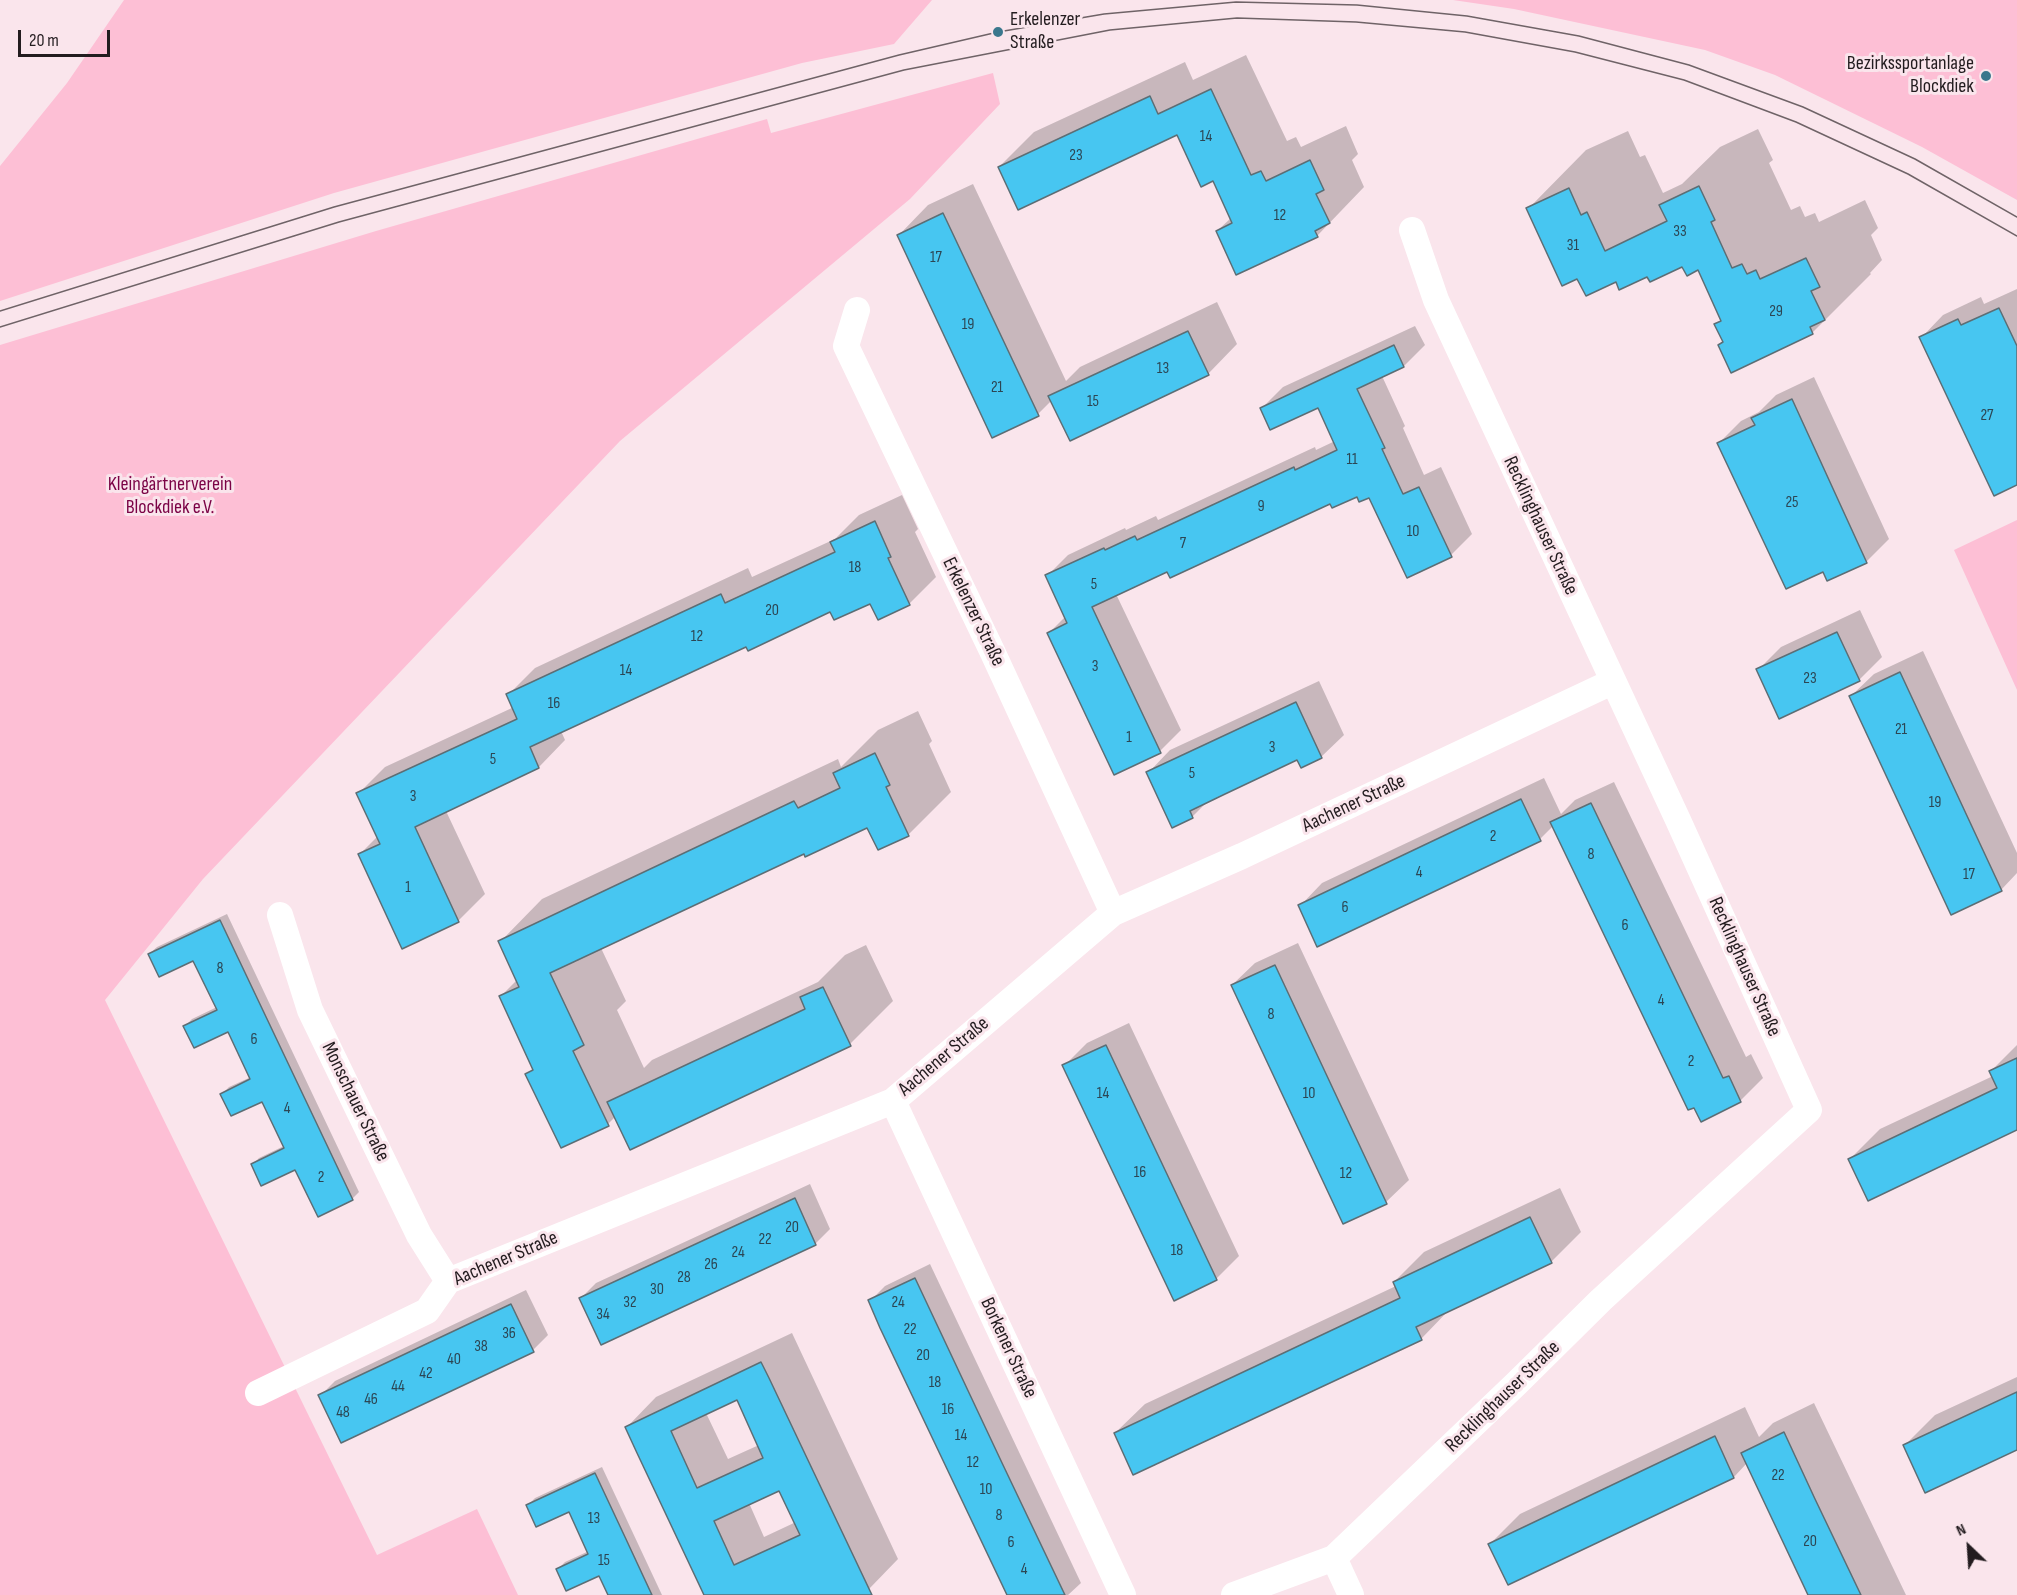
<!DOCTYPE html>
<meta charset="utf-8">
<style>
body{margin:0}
#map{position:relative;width:2017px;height:1595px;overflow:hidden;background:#fae5ec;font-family:"Sofia Sans Condensed",sans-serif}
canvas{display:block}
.north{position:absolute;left:1939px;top:1517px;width:60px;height:60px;-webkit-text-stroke:4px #fae5ec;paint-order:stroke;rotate:335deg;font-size:16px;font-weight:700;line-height:24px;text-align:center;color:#231c1f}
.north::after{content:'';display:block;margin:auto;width:21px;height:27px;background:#231c1f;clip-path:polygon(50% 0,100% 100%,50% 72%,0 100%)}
.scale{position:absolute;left:18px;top:30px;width:92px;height:27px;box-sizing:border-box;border:3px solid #231c1f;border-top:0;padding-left:8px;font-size:18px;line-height:21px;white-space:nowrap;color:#231c1f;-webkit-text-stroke:4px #fae5ec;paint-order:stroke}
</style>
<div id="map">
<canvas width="2017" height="1595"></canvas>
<div class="north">N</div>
<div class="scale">20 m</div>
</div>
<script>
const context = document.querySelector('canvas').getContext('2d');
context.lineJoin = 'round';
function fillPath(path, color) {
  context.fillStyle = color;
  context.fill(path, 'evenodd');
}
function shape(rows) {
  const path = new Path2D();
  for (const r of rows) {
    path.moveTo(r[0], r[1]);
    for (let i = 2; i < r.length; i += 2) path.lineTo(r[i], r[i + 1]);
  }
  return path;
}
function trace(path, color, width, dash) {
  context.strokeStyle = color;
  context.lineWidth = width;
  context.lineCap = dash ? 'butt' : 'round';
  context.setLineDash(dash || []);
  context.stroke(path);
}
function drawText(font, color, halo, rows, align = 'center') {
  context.font = font + ' "Sofia Sans Condensed",sans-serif';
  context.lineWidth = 6;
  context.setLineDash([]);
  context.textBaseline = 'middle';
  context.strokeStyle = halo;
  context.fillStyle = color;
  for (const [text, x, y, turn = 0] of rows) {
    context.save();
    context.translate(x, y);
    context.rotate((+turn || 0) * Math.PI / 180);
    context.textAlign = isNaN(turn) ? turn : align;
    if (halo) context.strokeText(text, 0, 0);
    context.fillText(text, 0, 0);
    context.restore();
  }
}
fillPath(shape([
 [124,0,932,0,894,44,802,63,334,193,0,301,0,166,67,83],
 [1453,0,2017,0,2017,200,1922,147,1775,75,1705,50,1514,9],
 [993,73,1000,104,910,199,620,441,203,879,105,1000,377,1555,477,1509,518,1595,0,1595,0,345,376,231,767,119,771,133],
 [2017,520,2017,690,1954,550]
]), '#fdbfd5');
fillPath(shape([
 [1246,55,1287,141,1296,137,1301,147,1346,126,1358,154,1352,160,1364,187,1317,236,1217,231,1231,218,1213,179,1178,133,999,167,1034,132,1185,62,1193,80],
 [1758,129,1773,160,1769,163,1791,210,1800,206,1805,217,1815,213,1819,222,1865,200,1878,228,1871,235,1882,260,1870,273,1871,274,1812,333,1719,345,1724,341,1716,325,1722,319,1699,268,1683,265,1648,275,1578,277,1528,209,1586,150,1628,131,1640,157,1645,155,1663,193,1682,184,1720,147],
 [973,184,1066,381,1080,367,1217,302,1237,344,1208,374,1052,400,1038,414,899,235,928,205],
 [2017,289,2017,484,1921,338,1943,315,1981,297,1984,304],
 [1415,326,1425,345,1404,366,1382,376,1405,426,1403,428,1424,475,1441,467,1472,534,1451,555,1408,576,1370,496,1357,495,1330,502,1167,570,1116,594,1181,730,1160,751,1115,773,1048,634,1066,616,1047,576,1068,555,1125,528,1126,530,1156,516,1158,520,1315,447,1316,450,1335,441,1318,406,1262,408,1283,387],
 [1814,377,1889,539,1866,562,1828,579,1824,570,1719,443,1741,421,1759,412,1776,395],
 [902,495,918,529,915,532,936,577,909,604,871,603,831,610,747,645,561,731,565,740,539,767,446,811,485,894,458,921,360,854,378,836,358,794,385,767,514,707,508,695,535,668,748,568,752,577,835,539,859,515],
 [1860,610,1882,657,1859,680,1758,670,1781,647],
 [1923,651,2017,853,2017,873,2001,890,1851,696,1874,674],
 [1319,681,1344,735,1321,757,1298,758,1210,799,1192,817,1148,773,1170,750],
 [918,711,932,741,929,744,951,792,908,835,868,826,805,852,601,948,626,1001,617,1010,644,1068,652,1060,818,982,845,955,866,945,893,1001,850,1044,616,1116,608,1124,527,1075,534,1067,501,996,517,980,500,942,542,899,838,759,841,767,878,730],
 [1544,778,1561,814,1575,800,1614,782,1746,1057,1751,1054,1763,1078,1740,1101,1701,1120,1553,826,1540,839,1300,906,1322,883],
 [227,914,359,1192,352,1199,296,1168,252,1165,259,1158,284,1146,262,1100,222,1094,229,1087,251,1077,229,1030,185,1026,192,1019,217,1007,194,959,149,954,157,947],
 [1298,943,1409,1180,1386,1202,1232,985,1255,963],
 [1129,1023,1239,1256,1216,1279,1064,1066,1087,1043],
 [2017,1045,2017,1128,1850,1159,1880,1129,1993,1076,1991,1071],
 [810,1184,830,1229,815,1244,601,1343,581,1298,596,1283],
 [1560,1188,1581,1232,1551,1262,1449,1310,1421,1339,1115,1433,1145,1404,1396,1286,1394,1282,1424,1252],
 [930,1264,1081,1583,1068,1595,1009,1595,870,1301,885,1286],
 [526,1290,548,1335,533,1350,320,1396,335,1381],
 [792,1333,898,1559,869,1589,855,1595,706,1595,627,1427,656,1397],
 [738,1398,759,1445,728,1459,706,1413],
 [780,1489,796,1522,764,1537,749,1503],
 [2017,1377,2017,1448,1905,1445,1935,1415],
 [1814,1403,1906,1595,1810,1595,1747,1463,1734,1477,1508,1583,1490,1544,1520,1514,1745,1407,1759,1437,1773,1423],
 [602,1467,662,1595,609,1595,600,1574,558,1569,565,1562,589,1551,569,1510,528,1505,535,1498]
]), '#0003');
const building = shape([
 [1211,89,1251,175,1261,171,1266,181,1310,160,1324,190,1316,194,1330,223,1315,231,1318,237,1236,275,1216,231,1232,223,1213,181,1201,187,1177,135,1018,210,998,167,1150,96,1158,114,1211,89],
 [1699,186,1715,220,1711,222,1732,268,1742,264,1747,274,1756,270,1760,279,1806,258,1820,287,1811,291,1825,320,1810,327,1813,334,1731,373,1718,345,1723,342,1714,324,1721,321,1698,270,1687,276,1682,267,1650,282,1647,277,1619,290,1616,282,1586,296,1577,279,1562,286,1526,208,1569,188,1581,215,1587,212,1605,251,1667,221,1659,205,1699,186],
 [943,213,1039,416,992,438,897,235,943,213],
 [1999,308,2017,346,2017,485,1994,496,1919,337,1958,319,1961,325,1999,308],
 [1188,331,1209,375,1070,441,1048,396,1188,331],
 [1394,345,1404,367,1357,389,1385,448,1382,449,1403,494,1419,487,1452,557,1407,578,1369,498,1359,502,1357,497,1332,508,1330,504,1170,578,1167,572,1092,607,1161,753,1114,775,1047,633,1067,623,1045,575,1104,548,1105,550,1135,536,1137,540,1294,467,1295,470,1337,450,1318,408,1270,430,1260,408,1394,345],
 [1792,399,1867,563,1827,581,1823,572,1786,589,1717,443,1755,425,1751,418,1792,399],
 [875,521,891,557,888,558,910,605,878,620,870,604,834,620,830,612,748,651,746,647,530,747,539,768,415,827,459,922,402,949,358,854,380,844,356,793,517,719,506,694,721,594,725,603,835,552,830,542,875,521],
 [1837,632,1860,681,1779,719,1756,669,1837,632],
 [1900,672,2002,891,1951,915,1849,696,1900,672],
 [1296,702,1322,758,1301,768,1297,760,1223,795,1190,811,1193,818,1172,828,1146,772,1296,702],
 [875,753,890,785,886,787,909,836,878,850,867,828,805,857,804,854,550,973,584,1045,573,1051,609,1126,561,1148,525,1074,533,1070,499,996,519,987,498,941,794,801,798,808,840,788,833,773,875,753],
 [1521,799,1541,841,1317,947,1298,905,1521,799],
 [1591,803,1723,1078,1729,1076,1741,1102,1701,1122,1694,1108,1688,1110,1550,822,1591,803],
 [220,920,353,1200,318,1217,295,1170,261,1186,251,1164,284,1148,262,1102,231,1116,220,1094,250,1079,228,1032,194,1048,183,1026,217,1010,193,961,159,977,148,954,220,920],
 [1275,965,1387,1204,1343,1224,1231,985,1275,965],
 [823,987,851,1046,630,1150,607,1102,805,1009,800,997,823,987],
 [1106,1045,1217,1280,1174,1301,1062,1065,1106,1045],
 [2017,1058,2017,1130,1868,1201,1848,1159,1997,1088,1989,1071,2017,1058],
 [795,1198,816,1245,601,1345,579,1298,795,1198],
 [1530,1217,1552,1263,1416,1327,1422,1340,1133,1475,1114,1433,1400,1298,1393,1282,1530,1217],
 [915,1278,1003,1465,1065,1595,1007,1595,880,1328,868,1300,915,1278],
 [511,1304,534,1352,341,1443,318,1395,511,1304],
 [761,1362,769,1378,872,1595,704,1595,637,1453,625,1427,761,1362],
 [737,1400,763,1458,697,1488,671,1431,737,1400],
 [779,1491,800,1535,734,1565,714,1521,779,1491],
 [2017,1392,2017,1450,1925,1493,1903,1445,2017,1392],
 [1784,1432,1815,1499,1861,1595,1808,1595,1741,1453,1784,1432],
 [1715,1436,1734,1478,1508,1585,1488,1544,1715,1436],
 [595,1473,625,1537,652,1595,608,1595,599,1576,566,1591,556,1569,588,1554,569,1512,536,1527,526,1505,595,1473]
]);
fillPath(building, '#47c6f1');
trace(building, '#5c6e75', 1.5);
trace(shape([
 [857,310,846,346,993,653,1113,913],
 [280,915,310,1010,419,1235,448,1281],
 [893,1101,1123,1595],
 [258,1393,427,1311,448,1281,893,1101,1113,913,1242,856,1612,682],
 [1334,1558,1351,1595],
 [1234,1595,1334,1558,1517,1383,1601,1300,1809,1110,1678,820,1436,300,1412,230]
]), '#fff', 26);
trace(shape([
 [0,311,334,207,899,55,998,32,1104,14,1236,2,1357,5,1467,16,1579,36,1689,65,1803,107,1915,159,2017,217],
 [0,327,339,222,904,70,1110,30,1237,18,1356,22,1465,32,1575,52,1684,80,1796,122,1908,174,2017,236]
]), '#6f6367', 1.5);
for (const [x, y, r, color] of [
 [998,32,6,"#3a778d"],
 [1986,76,6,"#3a778d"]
]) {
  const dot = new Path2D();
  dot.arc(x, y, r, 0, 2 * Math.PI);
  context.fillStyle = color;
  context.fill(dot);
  trace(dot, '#fae5ec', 2);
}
drawText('16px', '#2c4654', null, [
 ["14",1206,137],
 ["23",1076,156],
 ["12",1280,216],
 ["33",1680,232],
 ["31",1573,246],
 ["17",936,258],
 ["29",1776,312],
 ["19",968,325],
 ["13",1163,369],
 ["21",997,388],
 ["15",1093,402],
 ["27",1987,416],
 ["11",1352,460],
 ["25",1792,503],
 ["9",1261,507],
 ["10",1413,532],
 ["7",1183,544],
 ["18",855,568],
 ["5",1094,585],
 ["20",772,611],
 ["12",697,637],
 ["3",1095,667],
 ["14",626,671],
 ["23",1810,679],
 ["16",554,704],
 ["21",1901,730],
 ["1",1129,738],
 ["3",1272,748],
 ["5",493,760],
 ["5",1192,774],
 ["3",413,797],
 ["19",1935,803],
 ["2",1493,837],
 ["8",1591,855],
 ["4",1419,873],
 ["17",1969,875],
 ["1",408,888],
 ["6",1345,908],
 ["6",1625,926],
 ["8",220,969],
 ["4",1661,1001],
 ["8",1271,1015],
 ["6",254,1040],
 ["2",1691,1062],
 ["14",1103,1094],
 ["10",1309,1094],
 ["4",287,1109],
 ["16",1140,1173],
 ["12",1346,1174],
 ["2",321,1178],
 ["20",792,1228],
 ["22",765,1240],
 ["18",1177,1251],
 ["24",738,1253],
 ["26",711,1265],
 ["28",684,1278],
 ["30",657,1290],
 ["32",630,1303],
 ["24",898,1303],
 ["34",603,1315],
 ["22",910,1330],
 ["36",509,1334],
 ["38",481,1347],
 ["20",923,1356],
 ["40",454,1360],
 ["42",426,1374],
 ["18",935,1383],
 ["44",398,1387],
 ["46",371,1400],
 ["16",948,1410],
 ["48",343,1413],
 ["14",961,1436],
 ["12",973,1463],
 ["22",1778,1476],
 ["10",986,1490],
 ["8",999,1516],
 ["13",594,1519],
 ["20",1810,1542],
 ["6",1011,1543],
 ["15",604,1561],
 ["4",1024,1570]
]);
drawText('20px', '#231c1f', '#fae5ec', [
 ["Erkelenzer",1010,20],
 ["Straße",1010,43],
 ["Bezirkssportanlage",1974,64,"right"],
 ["Blockdiek",1974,87,"right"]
], 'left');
drawText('20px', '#7b0346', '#fae5ec', [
 ["Kleingärtnerverein",170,485],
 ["Blockdiek e.V.",170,508]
]);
drawText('20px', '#231c1f', '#fae5ec', [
 ["Recklinghauser Straße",1540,526,65],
 ["Erkelenzer Straße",973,612,64],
 ["Aachener Straße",1354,804,-25],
 ["Recklinghauser Straße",1744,967,66],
 ["Aachener Straße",944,1057,-40],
 ["Monschauer Straße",355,1102,64],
 ["Aachener Straße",506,1259,-23],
 ["Borkener Straße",1008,1348,65],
 ["Recklinghauser Straße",1503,1397,-44]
]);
</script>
